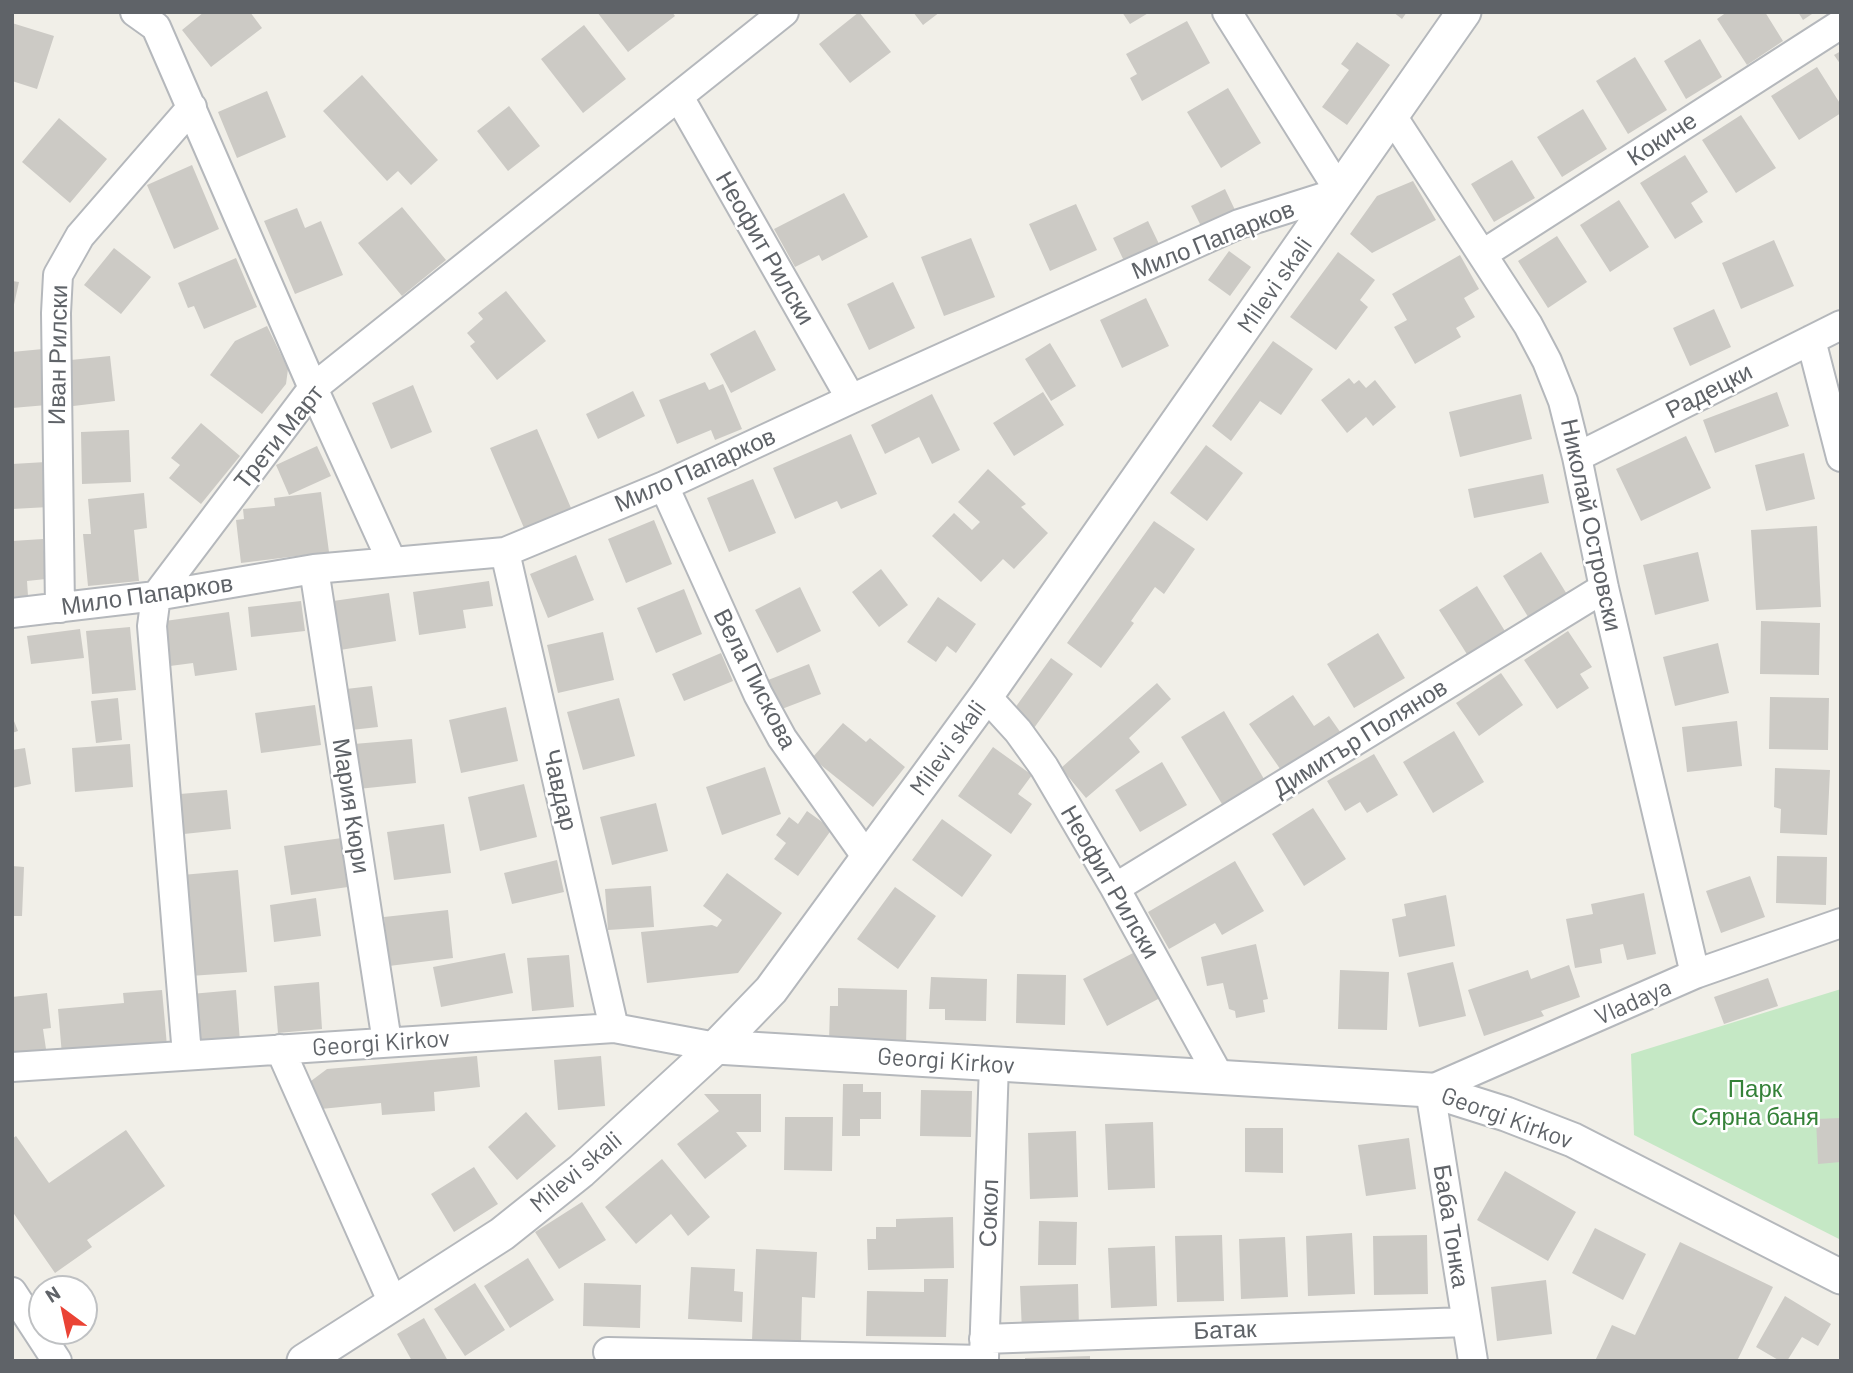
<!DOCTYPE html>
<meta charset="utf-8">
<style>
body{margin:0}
#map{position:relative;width:1853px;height:1373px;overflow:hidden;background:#f1efe8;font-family:Barlow,sans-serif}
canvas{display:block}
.frame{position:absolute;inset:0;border:14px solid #5f6368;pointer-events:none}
.north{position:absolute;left:28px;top:1275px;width:70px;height:70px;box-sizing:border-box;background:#fff;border:2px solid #bfc1c3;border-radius:50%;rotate:327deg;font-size:19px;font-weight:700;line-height:28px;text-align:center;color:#5f6368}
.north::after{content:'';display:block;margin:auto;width:24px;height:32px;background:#ea4335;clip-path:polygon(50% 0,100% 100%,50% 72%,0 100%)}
</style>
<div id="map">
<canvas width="1853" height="1373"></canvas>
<div class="frame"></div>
<div class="north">N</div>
</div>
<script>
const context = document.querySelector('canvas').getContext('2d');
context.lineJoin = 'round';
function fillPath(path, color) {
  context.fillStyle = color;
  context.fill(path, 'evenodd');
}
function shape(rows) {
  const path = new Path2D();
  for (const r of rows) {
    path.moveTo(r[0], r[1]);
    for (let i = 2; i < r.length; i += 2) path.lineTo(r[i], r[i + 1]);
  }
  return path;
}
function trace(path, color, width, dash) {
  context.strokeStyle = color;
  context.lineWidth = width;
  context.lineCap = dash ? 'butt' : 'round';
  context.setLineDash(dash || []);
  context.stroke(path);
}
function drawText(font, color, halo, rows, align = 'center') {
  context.font = font + ' Barlow,sans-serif';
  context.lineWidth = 5;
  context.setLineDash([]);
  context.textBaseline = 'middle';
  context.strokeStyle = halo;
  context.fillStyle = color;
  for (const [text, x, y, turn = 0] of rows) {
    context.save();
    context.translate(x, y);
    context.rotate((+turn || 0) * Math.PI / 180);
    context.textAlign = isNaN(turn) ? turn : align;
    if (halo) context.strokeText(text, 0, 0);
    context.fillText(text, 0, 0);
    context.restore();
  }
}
fillPath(shape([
 [1841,989,1841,1240,1634,1135,1631,1054]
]), '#c5e8c5');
fillPath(shape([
 [204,12,250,12,262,28,211,67,182,30],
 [597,12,672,12,675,16,628,52],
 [859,12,891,52,850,83,819,44],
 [913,12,940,12,923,25],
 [1122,12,1150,12,1130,24],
 [1393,12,1407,12,1402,19],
 [1727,12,1765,12,1783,41,1747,65,1717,19],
 [1798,12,1815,12,1803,20],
 [1187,21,1210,63,1142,101,1130,78,1137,74,1126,54],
 [12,23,54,36,37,89,12,81],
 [584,25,626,79,583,113,541,59],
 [1700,39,1722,77,1686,99,1664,61],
 [1357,42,1390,65,1347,125,1322,107,1349,70,1341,64],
 [1841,51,1841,65,1834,55],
 [1635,57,1667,110,1628,134,1596,81],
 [1817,67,1841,105,1841,113,1799,140,1771,96],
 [362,75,438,160,411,185,398,171,387,181,323,111],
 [1228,88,1261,143,1221,168,1187,112],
 [267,91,286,137,237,158,218,112],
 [509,106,540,146,508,171,477,131],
 [1583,109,1607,149,1562,177,1537,137],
 [1741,115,1776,168,1736,193,1702,140],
 [59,118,107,159,70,203,22,162],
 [1685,155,1708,192,1691,203,1703,222,1675,239,1640,183],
 [1512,160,1535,198,1494,222,1471,184],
 [192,165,219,229,174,249,147,185],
 [1413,181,1436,220,1372,253,1350,234,1377,196],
 [1225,189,1235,210,1201,226,1191,206],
 [844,193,868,237,822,261,819,255,795,267,774,229],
 [1619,200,1649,247,1610,272,1580,225],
 [1076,204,1097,250,1050,271,1029,224],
 [402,207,446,260,402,296,358,243],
 [297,208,305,228,321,221,343,275,295,294,264,221],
 [1148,221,1160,246,1125,263,1113,238],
 [1557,236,1587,282,1548,308,1518,261],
 [971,238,995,297,944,316,921,257],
 [1774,240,1794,286,1741,309,1722,263],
 [114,248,151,277,121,314,84,285],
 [1229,251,1251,267,1230,296,1208,280],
 [1338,252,1375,280,1360,300,1368,307,1336,350,1290,317],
 [1460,255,1479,289,1464,298,1475,317,1456,328,1461,337,1415,364,1394,327,1407,320,1392,294],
 [236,258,257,307,204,329,194,306,188,308,178,283],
 [12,281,19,282,13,309,12,308],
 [893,282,915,328,869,350,847,304],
 [506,291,546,341,497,380,470,346,475,342,467,333,483,319,478,313],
 [1146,298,1169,346,1122,368,1100,320],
 [1714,309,1731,347,1690,366,1673,328],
 [267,326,288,369,286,384,262,414,210,375,235,341],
 [755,330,776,370,731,393,710,354],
 [1273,341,1313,369,1281,415,1260,401,1231,441,1212,426],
 [1050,343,1076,386,1051,401,1025,359],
 [43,349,47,405,12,408,12,352],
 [110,356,115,401,65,407,61,361],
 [1349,378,1354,384,1359,380,1366,388,1375,380,1396,407,1373,426,1366,417,1347,433,1321,400],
 [705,382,709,390,723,384,742,429,715,440,711,430,677,444,659,400],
 [413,385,432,432,391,449,372,403],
 [633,391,645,416,598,439,586,414],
 [1043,392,1064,425,1014,456,993,423],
 [1777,392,1789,426,1715,453,1703,420],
 [932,394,960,450,932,464,919,437,885,454,871,425],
 [1521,394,1532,439,1460,457,1449,412],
 [201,423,240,456,201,504,169,478,180,465,171,458],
 [537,429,571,508,524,528,490,448],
 [129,430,131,482,82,484,81,432],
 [851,434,877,494,841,509,837,501,795,519,773,468],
 [1686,436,1711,488,1641,521,1616,469],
 [1206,445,1243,473,1207,521,1170,493],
 [317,446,331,476,289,495,276,465],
 [1804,453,1815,499,1766,511,1755,465],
 [46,462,49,507,12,509,12,464],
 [988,469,1026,504,1021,507,1048,533,1014,569,1003,559,981,582,932,536,954,513,972,530,980,522,958,502],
 [1543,474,1549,503,1474,518,1468,489],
 [753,479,776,533,729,552,707,498],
 [321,492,329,552,241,563,236,520,244,519,243,509,275,506,274,498],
 [144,493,147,528,134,530,139,581,88,586,83,534,91,534,88,499],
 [654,520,672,564,626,583,608,539],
 [1154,521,1195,549,1164,594,1155,587,1131,621,1134,623,1101,668,1067,643],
 [1817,526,1821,607,1756,610,1751,530],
 [43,539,46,579,27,581,28,596,12,597,12,541],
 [1541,552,1568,596,1530,620,1503,576],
 [1698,552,1709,601,1655,615,1643,565],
 [576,555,594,600,548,618,530,574],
 [881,569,908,605,879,627,852,592],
 [489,581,493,606,463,610,466,628,419,635,413,592],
 [1477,586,1508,636,1470,659,1439,610],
 [800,587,821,631,777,653,755,610],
 [684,589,702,634,656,653,637,608],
 [389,593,396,641,340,650,333,601],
 [938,597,976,624,956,653,947,646,936,662,907,642],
 [301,601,305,631,251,637,248,607],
 [229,612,237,670,195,676,193,663,170,666,165,621],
 [1761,621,1820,623,1819,675,1760,674],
 [130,627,136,690,92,694,86,631],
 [80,629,84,658,31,664,27,636],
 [1568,631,1592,667,1580,674,1589,688,1557,709,1524,660],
 [603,632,614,680,558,693,547,645],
 [1378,633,1405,678,1354,708,1327,664],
 [1718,643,1729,693,1675,706,1663,657],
 [721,653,733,681,684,701,672,674],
 [1051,658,1073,674,1034,728,1012,712],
 [809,664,821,694,774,712,763,682],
 [1501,673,1523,705,1479,736,1456,703],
 [1157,683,1171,699,1129,738,1140,752,1086,798,1061,768],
 [372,686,378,727,351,730,346,689],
 [1293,695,1314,726,1329,716,1343,736,1285,776,1249,724],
 [1770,697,1829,698,1828,750,1769,749],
 [118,698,122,740,96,743,91,701],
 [619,698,635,756,583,770,567,712],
 [315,705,321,745,261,753,255,713],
 [506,707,518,761,461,773,449,720],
 [1224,711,1264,779,1222,804,1181,737],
 [12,716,18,731,12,733],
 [1737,721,1742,766,1687,772,1682,727],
 [843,723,866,742,870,738,905,767,873,807,812,758],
 [1454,731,1484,782,1433,813,1403,762],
 [412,739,416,783,358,789,354,744],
 [130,744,133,787,75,792,72,748],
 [993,747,1032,775,1018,794,1032,804,1011,834,958,796],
 [25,748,31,784,12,788,12,750],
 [1374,754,1398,795,1367,813,1360,802,1345,811,1327,781],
 [1162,762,1187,805,1140,832,1115,790],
 [765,767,781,814,722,835,706,787],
 [1775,768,1830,770,1827,835,1780,833,1781,809,1774,807],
 [524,784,537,837,480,851,468,797],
 [227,790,231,829,184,834,180,794],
 [656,803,668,851,612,865,600,817],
 [1313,808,1346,859,1304,886,1272,834],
 [807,811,832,829,798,876,774,859,786,843,776,835,789,817,798,824],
 [942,819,992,855,962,897,912,860],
 [444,824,451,873,394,880,387,832],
 [342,838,348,887,291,895,284,846],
 [1777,856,1827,857,1826,905,1776,903],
 [557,860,564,892,512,904,504,873],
 [1235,861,1264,911,1222,935,1215,923,1169,949,1148,912],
 [12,866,24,867,22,916,12,916],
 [238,870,247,972,190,976,182,875],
 [727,873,782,913,738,973,647,983,641,932,712,925,717,927,722,920,703,906],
 [1750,876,1765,917,1721,933,1706,891],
 [651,886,654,927,608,930,605,889],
 [895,887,936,916,898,969,857,939],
 [1644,893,1656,954,1627,960,1623,944,1600,949,1602,963,1575,968,1566,919,1593,914,1591,904],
 [1446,895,1455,946,1399,957,1392,919,1406,916,1404,904],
 [316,898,321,936,274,942,270,905],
 [448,910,453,958,389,966,384,917],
 [1256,944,1268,999,1263,1000,1265,1012,1236,1018,1235,1011,1229,1009,1223,983,1207,986,1201,957],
 [1135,952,1160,998,1107,1026,1083,979],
 [505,953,513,993,441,1007,433,967],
 [569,955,574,1007,532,1011,527,958],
 [1453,962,1466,1016,1419,1027,1407,973],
 [1569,965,1580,997,1541,1011,1544,1016,1484,1036,1468,990,1528,970,1531,979],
 [1340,970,1389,972,1387,1030,1338,1029],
 [1017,974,1066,975,1065,1025,1016,1023],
 [931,977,987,979,986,1021,945,1020,945,1009,929,1009],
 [1768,978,1778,1006,1724,1024,1714,997],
 [319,982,322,1029,278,1033,274,986],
 [838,988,907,990,906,1049,829,1042,830,1006,838,1006],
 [162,990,167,1046,62,1055,58,1009,124,1003,123,993],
 [236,990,240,1042,195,1046,191,994],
 [47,993,51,1028,43,1029,46,1049,12,1054,12,997],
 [477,1056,480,1087,434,1092,435,1111,382,1115,381,1103,321,1109,311,1081,327,1069],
 [601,1056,605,1106,558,1110,554,1060],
 [843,1084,863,1084,863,1092,881,1092,881,1119,860,1119,860,1136,842,1136],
 [921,1090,972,1091,971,1137,920,1136],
 [704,1094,761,1094,761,1132,736,1132,747,1146,705,1179,677,1144,719,1111],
 [526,1112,556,1146,517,1180,488,1147],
 [785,1117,833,1117,832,1171,784,1170],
 [1841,1118,1841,1162,1818,1164,1816,1119],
 [1153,1122,1155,1188,1108,1190,1105,1124],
 [1245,1128,1283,1128,1283,1173,1245,1172],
 [126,1130,165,1186,87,1240,92,1247,55,1273,12,1211,12,1139,16,1136,49,1183],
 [1076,1131,1078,1197,1030,1199,1028,1133],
 [1409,1138,1416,1189,1366,1196,1358,1145],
 [662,1159,710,1217,688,1236,671,1214,636,1244,605,1207],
 [474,1167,498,1204,454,1232,431,1194],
 [1505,1171,1576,1212,1548,1261,1477,1220],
 [582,1202,606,1240,559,1269,535,1232],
 [953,1217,954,1268,868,1270,867,1239,876,1239,876,1227,896,1227,896,1219],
 [1039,1221,1077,1222,1076,1265,1038,1265],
 [1595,1228,1646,1254,1623,1300,1572,1273],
 [1352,1233,1355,1294,1308,1296,1306,1236],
 [1222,1235,1224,1301,1177,1302,1175,1236],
 [1427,1235,1428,1294,1374,1295,1373,1236],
 [1285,1237,1288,1297,1241,1299,1239,1239],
 [1680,1242,1773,1287,1737,1361,1595,1361,1612,1325,1635,1335],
 [1155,1246,1157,1306,1111,1308,1108,1248],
 [756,1249,817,1252,815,1298,802,1297,801,1341,752,1340],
 [528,1258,554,1300,510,1328,484,1286],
 [691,1267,735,1269,734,1291,743,1292,742,1322,688,1319],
 [924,1279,948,1279,946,1337,866,1336,867,1291,924,1292],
 [1546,1280,1552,1334,1497,1341,1491,1287],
 [475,1283,505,1330,465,1356,434,1309],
 [584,1283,641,1285,640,1328,583,1326],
 [1078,1284,1079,1330,1022,1332,1020,1286],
 [1785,1296,1831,1324,1818,1346,1802,1337,1787,1361,1780,1361,1756,1347],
 [424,1318,448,1361,412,1361,397,1334],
 [1090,1356,1090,1361,1025,1361,1025,1358]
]), '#cccac5');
const minor = shape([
 [135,12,156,27,313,388,392,562],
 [679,97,851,399],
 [1392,116,1528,325,1547,361,1563,401,1577,457,1604,588,1695,974],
 [1483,254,1841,24],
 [1811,340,1841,457],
 [1577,457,1841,325],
 [664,486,758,694,782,738,868,859],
 [505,552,614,1028],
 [314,569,387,1042],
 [60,608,56,313,58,275,80,236,192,107],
 [12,613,156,596,314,569,505,552,664,486,851,399,1239,224,1340,192,1227,12],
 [986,696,1018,731,1044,767,1115,888,1220,1078],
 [1115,888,1604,588],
 [280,1049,393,1303],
 [187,1055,152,626,156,596,313,388,784,12],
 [12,1067,614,1028,716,1047],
 [12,1292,57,1361],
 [984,1339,1466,1322],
 [608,1352,984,1360],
 [984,1358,994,1064],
 [1473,1361,1430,1090,1695,974,1841,923]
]);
const tertiary = shape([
 [716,1047,1430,1090,1506,1114,1573,1140,1841,1277],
 [304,1361,502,1234,581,1171,716,1047,771,990,986,696,1464,12]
]);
trace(minor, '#b5b8bc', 32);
trace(tertiary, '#b5b8bc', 37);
trace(minor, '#fff', 28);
trace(tertiary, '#fff', 33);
drawText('24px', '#5f6368', '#fff', [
 ["Кокиче",1662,139,-33],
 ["Мило Папарков",1213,240,-22],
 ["Неофит Рилски",765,248,60],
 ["Milevi skali",1275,285,-55],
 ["Иван Рилски",58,355,-89],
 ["Радецки",1709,391,-27],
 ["Трети Март",279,437,-51],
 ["Мило Папарков",695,470,-24],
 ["Николай Островски",1591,525,78],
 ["Мило Папарков",147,595,-8],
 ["Вела Пискова",755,679,63],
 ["Димитър Полянов",1360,738,-32],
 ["Milevi skali",948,748,-54],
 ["Чавдар",560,790,77],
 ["Мария Кюри",351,806,81],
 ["Неофит Рилски",1110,882,60],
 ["Vladaya",1633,1002,-24],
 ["Georgi Kirkov",381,1043,-4],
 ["Georgi Kirkov",946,1061,4],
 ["Georgi Kirkov",1507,1118,20],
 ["Milevi skali",576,1172,-40],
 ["Сокол",989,1213,-88],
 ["Баба Тонка",1451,1226,81],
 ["Батак",1225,1330,-2]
]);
drawText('24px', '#348238', '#fff', [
 ["Парк",1755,1089],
 ["Сярна баня",1755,1117]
]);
</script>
